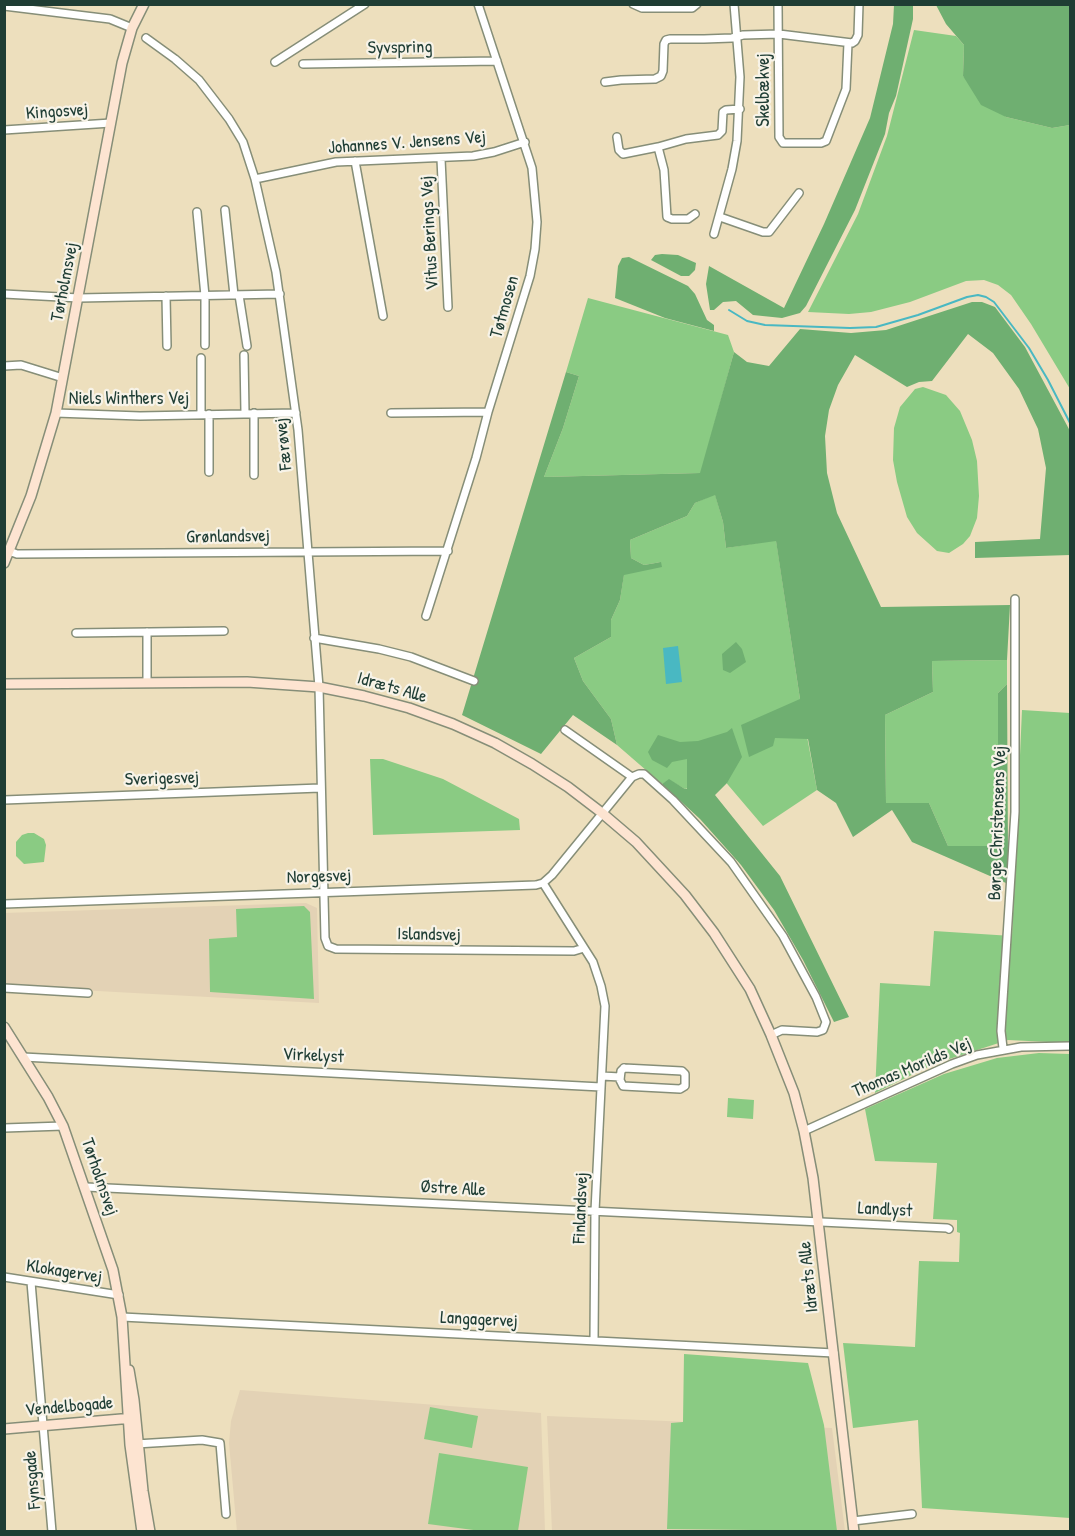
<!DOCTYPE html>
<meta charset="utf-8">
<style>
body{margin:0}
#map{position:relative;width:1075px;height:1536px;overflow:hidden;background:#eddfbd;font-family:"Patrick Hand",sans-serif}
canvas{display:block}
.frame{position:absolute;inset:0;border:6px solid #1f3d34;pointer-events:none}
</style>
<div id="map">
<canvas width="1075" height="1536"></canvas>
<div class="frame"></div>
</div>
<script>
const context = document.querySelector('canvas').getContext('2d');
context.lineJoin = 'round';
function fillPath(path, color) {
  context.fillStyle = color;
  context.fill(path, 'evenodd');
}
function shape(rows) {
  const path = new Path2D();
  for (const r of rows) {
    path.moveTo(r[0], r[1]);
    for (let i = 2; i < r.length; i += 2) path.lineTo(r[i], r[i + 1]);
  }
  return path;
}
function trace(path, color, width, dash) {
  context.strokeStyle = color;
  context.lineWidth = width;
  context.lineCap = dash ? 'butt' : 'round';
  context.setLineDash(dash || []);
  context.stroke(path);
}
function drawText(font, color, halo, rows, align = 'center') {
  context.font = font + ' "Patrick Hand",sans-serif';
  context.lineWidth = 4.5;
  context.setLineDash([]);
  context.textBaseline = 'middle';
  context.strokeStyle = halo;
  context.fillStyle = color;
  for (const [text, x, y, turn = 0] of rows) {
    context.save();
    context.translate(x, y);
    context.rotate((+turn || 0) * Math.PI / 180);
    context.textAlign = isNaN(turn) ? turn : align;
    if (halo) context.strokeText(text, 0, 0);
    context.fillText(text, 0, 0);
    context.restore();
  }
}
fillPath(shape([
 [306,903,317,908,319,1003,5,986,4,913],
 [240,1390,541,1413,545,1531,237,1532,229,1443,231,1421],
 [547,1416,832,1428,845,1531,552,1531]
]), '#e3d2b5');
fillPath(shape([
 [914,30,956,36,964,45,963,76,1006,117,1052,128,1070,125,1070,389,1031,324,1011,295,998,285,984,280,966,281,910,302,871,312,849,314,808,312,858,214,887,136],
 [588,298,728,335,734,352,701,473,544,477,563,428,579,376,566,372],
 [923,387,946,395,960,411,972,440,977,461,979,496,977,518,970,536,963,544,949,553,937,551,917,533,907,517,897,482,893,460,894,428,900,407,915,389],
 [715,494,723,522,726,548,776,540,800,699,817,790,763,826,723,779,685,789,669,780,662,784,617,745,611,719,583,681,574,658,611,637,611,620,620,600,624,574,661,562,644,565,631,558,630,540,687,516,695,503],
 [1007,660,1007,684,998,693,998,757,994,760,994,846,948,846,929,803,886,803,885,715,933,692,932,661],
 [1022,710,1070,713,1070,1043,1008,1040,934,1064,875,1093,880,983,930,986,934,931,1012,936],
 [370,759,383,759,443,779,519,819,520,830,373,835],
 [28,833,34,833,44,839,46,845,44,862,24,864,16,856,16,842,22,835],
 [304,906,310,912,314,999,210,992,209,939,237,937,236,909],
 [1039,1053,1070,1054,1070,1518,922,1508,918,1420,853,1428,843,1343,915,1347,919,1261,959,1262,960,1233,957,1232,957,1220,933,1219,937,1163,875,1161,865,1109,944,1074,997,1058],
 [728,1098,754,1100,753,1119,727,1117],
 [684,1354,808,1363,824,1425,837,1531,667,1529,671,1423,683,1422],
 [430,1407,478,1416,472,1448,424,1439],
 [439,1453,528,1467,518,1531,481,1531,428,1524]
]), '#8acb83');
fillPath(shape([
 [894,5,913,5,913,19,896,96,889,113,885,134,855,210,806,306,800,313,782,318,753,315,736,301,723,302,714,310,710,310,706,284,709,266,784,308,824,224,870,118,893,24],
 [936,5,1070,5,1070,125,1052,128,1006,117,981,105,963,76,964,45,946,24],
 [662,254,678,255,696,263,695,270,689,276,681,276,651,260,655,255],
 [629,257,688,286,695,294,707,320,714,325,714,331,665,318,615,298,618,266,622,258],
 [972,302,982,302,995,307,1025,347,1070,431,1070,555,975,558,975,542,1040,539,1046,468,1038,429,1019,389,993,353,968,334,932,381,919,382,907,387,855,355,838,385,829,410,825,436,827,473,837,513,881,607,1010,605,1007,660,932,661,933,692,885,715,886,803,929,803,948,846,994,846,994,759,998,757,998,693,1007,684,1008,854,1006,883,912,842,892,810,853,837,836,803,817,790,808,739,775,738,773,746,749,757,741,725,800,699,776,541,726,548,723,522,715,495,695,503,687,516,630,540,631,558,644,565,661,562,662,567,624,575,620,600,611,620,611,637,574,658,583,681,611,719,617,745,573,715,541,754,462,715,566,372,579,376,563,428,544,477,700,473,734,352,747,362,769,366,800,329,851,333,886,330],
 [736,642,742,649,746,662,730,673,723,670,722,654],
 [732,728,742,757,727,783,715,795,780,876,849,1017,834,1022,803,960,774,910,741,865,700,819,662,784,669,779,685,789,687,789,687,759,672,762,667,768,652,760,648,752,658,735,680,742,698,741,727,732]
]), '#6faf71');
fillPath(shape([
 [678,646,682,682,666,684,663,648]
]), '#49b8c2');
trace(shape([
 [729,310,747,321,765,325,850,328,876,327,918,315,967,297,978,295,986,297,994,302,1029,348,1048,380,1070,423]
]), '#49b8c2', 2);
const street = shape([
 [633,4,642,8,692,8,697,4],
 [778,4,779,137,783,143,821,143,826,141,846,89,848,43],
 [4,6,110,19,132,28],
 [146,38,175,59,199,80,229,119,243,142,255,179,276,272,298,430,319,687,325,938,328,946,336,949,574,951,584,948],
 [275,62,365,4],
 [303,64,497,61],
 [605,82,621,80,655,79,661,76,663,71,664,44,666,40,670,39,704,39,732,38,743,35,779,34,852,43,855,41,858,35,859,4],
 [4,130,111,123],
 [617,137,619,150,623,154,658,147],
 [441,159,448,307],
 [355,161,383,316],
 [255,179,336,162,473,156,494,152,525,142],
 [225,210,234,295],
 [197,212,205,296,205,345],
 [695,214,688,219,672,219,667,217,664,170,658,147,686,139,718,135,722,131,723,112,726,110,740,109],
 [720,217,763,232,769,232,799,193],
 [714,234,732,169,737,141,740,77,734,4],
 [4,294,79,298,280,294],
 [239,295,247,346],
 [166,296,167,346],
 [244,355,245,413],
 [201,358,201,414],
 [4,366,21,365,63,378],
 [56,413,140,416,296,413],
 [254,413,254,475],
 [391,413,488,412],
 [209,414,209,472],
 [9,551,17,554,448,551],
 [426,616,476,458,488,412,530,276,535,249,537,222,532,168,478,4],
 [147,632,147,682],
 [76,633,224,631],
 [314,638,379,649,411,657,474,681],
 [565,730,632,777],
 [4,800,320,788],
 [543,883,593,962,601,986,605,1006,595,1211,594,1341],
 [4,904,536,885,543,883,552,875,632,777,639,774,644,774,673,800,731,862,783,936,816,997,826,1022,823,1030,817,1032,782,1030,771,1035],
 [4,988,88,993],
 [1003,1048,1001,1031,1015,812,1015,599],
 [23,1057,601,1087],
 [624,1068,682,1071,685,1074,685,1086,680,1089,623,1086,620,1080,621,1071,624,1068],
 [602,1076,620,1077],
 [4,1128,63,1126],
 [804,1131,952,1064,977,1055,1021,1047,1070,1046],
 [86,1187,947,1228,949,1229],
 [4,1277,119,1295],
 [31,1282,52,1532],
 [122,1317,834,1353],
 [136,1444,202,1440,220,1443,226,1514],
 [853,1521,912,1514]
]);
const secondary = shape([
 [4,563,31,496,56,413,122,63,132,28,144,4],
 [4,684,247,682,319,687,364,696,409,708,453,724,495,743,532,764,568,787,602,813,636,842,685,895,714,933,750,989,771,1035,794,1093,804,1131,813,1178,854,1532],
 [4,1027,48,1097,63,1126,113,1270,122,1317,130,1445,142,1532],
 [129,1370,134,1400,143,1491,150,1532],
 [4,1429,133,1418]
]);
trace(street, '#868e78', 10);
trace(secondary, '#868e78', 12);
trace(street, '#fff', 7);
trace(secondary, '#fde4d1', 9);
drawText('18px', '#1f3d34', '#f7f3e8', [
 ["Syvspring",400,48,-1],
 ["Skelbækvej",764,90,-90],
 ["Kingosvej",57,112,-4],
 ["Johannes V. Jensens Vej",407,143,-4],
 ["Vitus Berings Vej",430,233,-93],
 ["Tørholmsvej",65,282,-79],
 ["Tøtmosen",505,307,-74],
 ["Niels Winthers Vej",129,399],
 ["Færøvej",284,444,-96],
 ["Grønlandsvej",228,537,-1],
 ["Idræts Alle",392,688,16],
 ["Sverigesvej",162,779,-2],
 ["Børge Christensens Vej",998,823,-88],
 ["Norgesvej",319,877,-2],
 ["Islandsvej",429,935,1],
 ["Virkelyst",313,1056,3],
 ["Thomas Morilds Vej",912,1068,-23],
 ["Tørholmsvej",99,1177,71],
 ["Østre Alle",453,1189,3],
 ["Finlandsvej",581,1208,-88],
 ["Landlyst",885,1210,3],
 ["Klokagervej",64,1272,9],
 ["Idræts Alle",809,1277,-96],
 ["Langagervej",479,1320,3],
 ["Vendelbogade",69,1407,-5],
 ["Fynsgade",33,1480,-95]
]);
</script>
